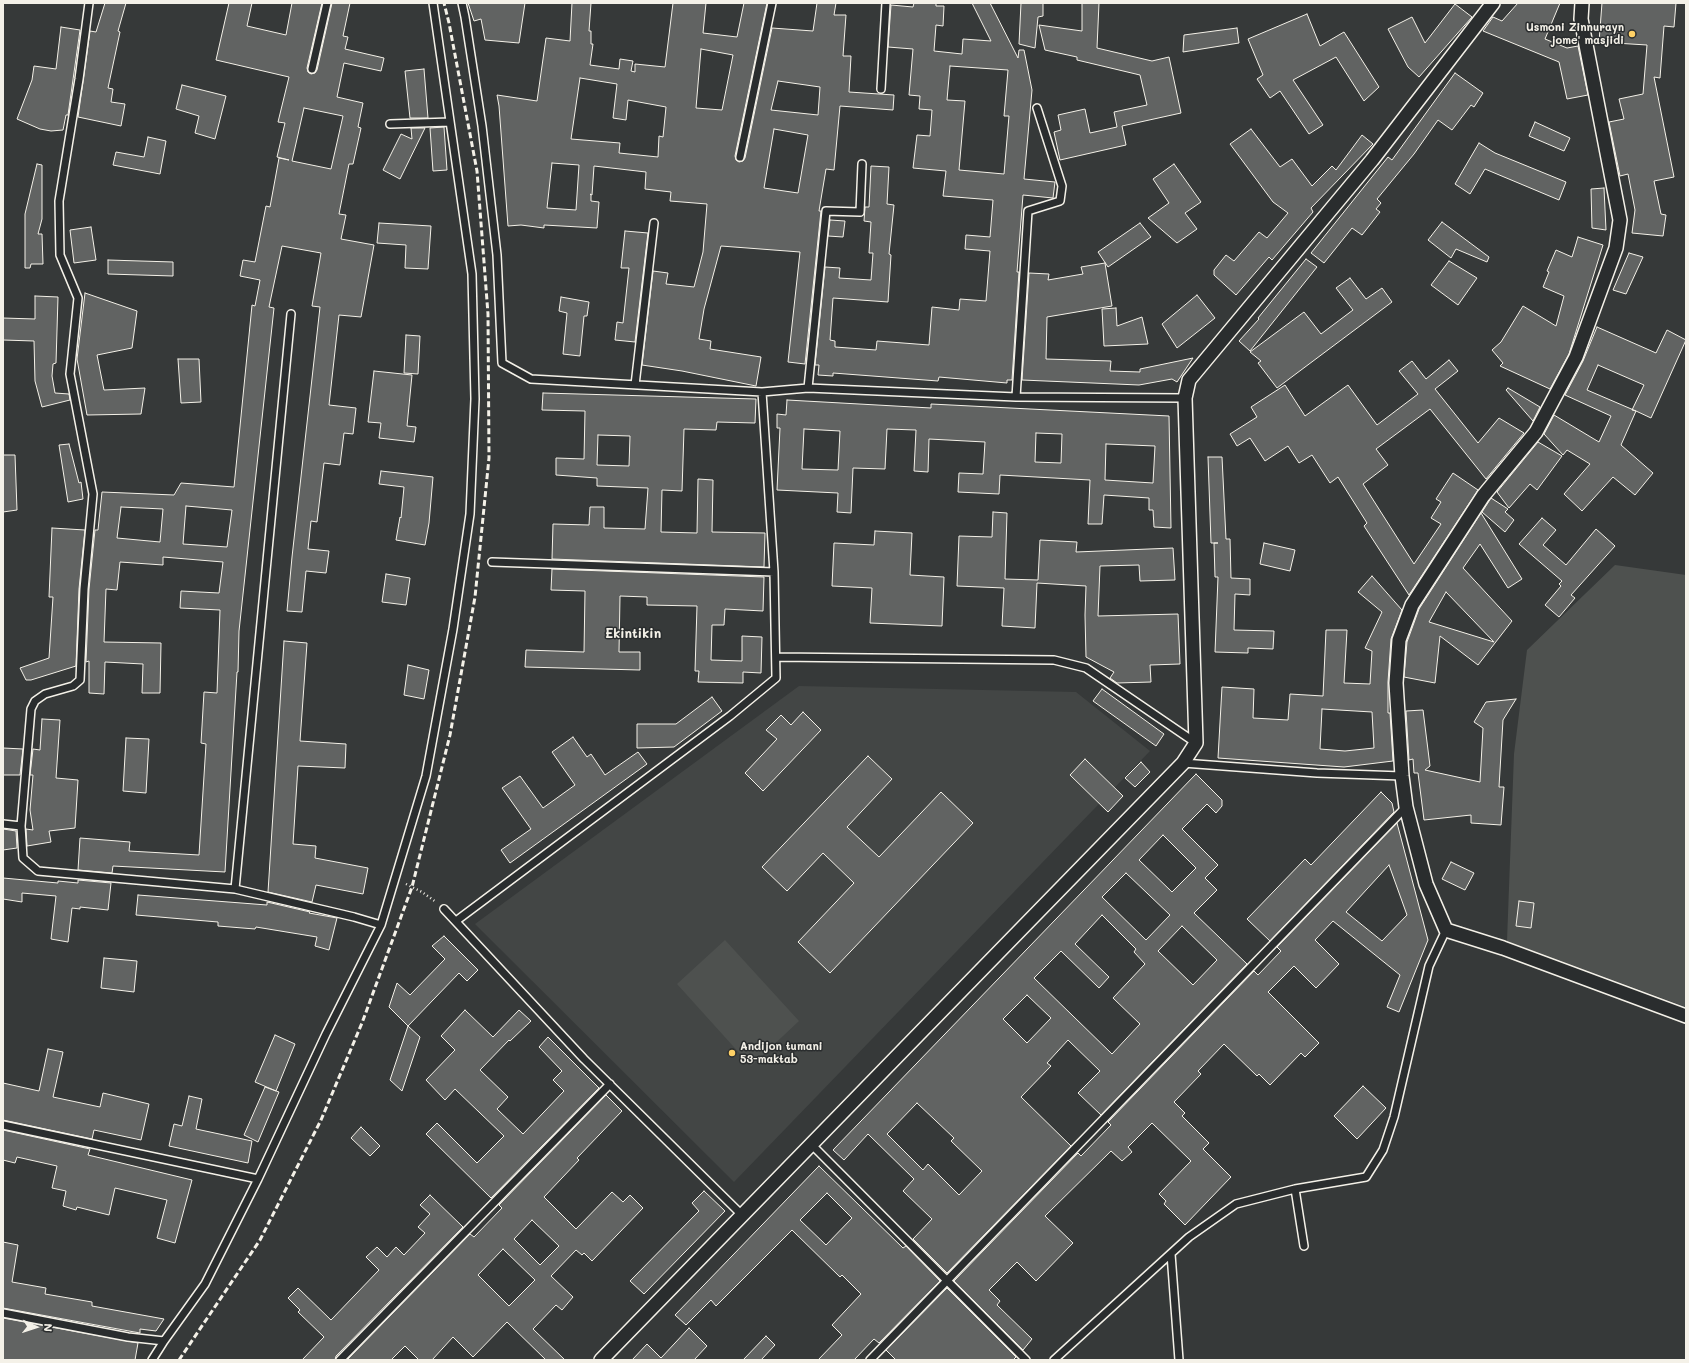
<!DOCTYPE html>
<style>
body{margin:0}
#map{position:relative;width:1689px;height:1363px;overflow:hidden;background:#363939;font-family:Mali,sans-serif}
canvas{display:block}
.frame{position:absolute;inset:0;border:4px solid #f4f1e8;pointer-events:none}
.north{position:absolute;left:16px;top:1307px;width:40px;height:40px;-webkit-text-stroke:3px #2a2d2e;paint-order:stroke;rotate:93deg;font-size:11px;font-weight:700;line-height:16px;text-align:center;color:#f4f1e8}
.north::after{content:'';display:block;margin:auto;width:14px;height:18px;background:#f4f1e8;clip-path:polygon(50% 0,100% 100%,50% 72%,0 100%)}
</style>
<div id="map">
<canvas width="1689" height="1363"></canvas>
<div class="frame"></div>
<div class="north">N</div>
</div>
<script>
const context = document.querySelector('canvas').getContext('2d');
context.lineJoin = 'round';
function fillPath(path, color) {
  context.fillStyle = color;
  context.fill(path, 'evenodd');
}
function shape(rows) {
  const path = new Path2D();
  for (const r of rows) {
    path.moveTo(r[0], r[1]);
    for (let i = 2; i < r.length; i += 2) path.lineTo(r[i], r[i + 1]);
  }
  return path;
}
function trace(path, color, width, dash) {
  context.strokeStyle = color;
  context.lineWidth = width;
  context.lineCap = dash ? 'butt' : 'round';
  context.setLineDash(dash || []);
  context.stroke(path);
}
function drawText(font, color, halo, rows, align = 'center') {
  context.font = font + ' Mali,sans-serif';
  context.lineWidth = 3;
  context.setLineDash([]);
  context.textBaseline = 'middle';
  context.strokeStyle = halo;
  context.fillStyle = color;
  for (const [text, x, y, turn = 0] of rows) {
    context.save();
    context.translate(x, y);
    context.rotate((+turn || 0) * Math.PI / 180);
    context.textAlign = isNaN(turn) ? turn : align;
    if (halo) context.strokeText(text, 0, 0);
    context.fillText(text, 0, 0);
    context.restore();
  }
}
fillPath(shape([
 [799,686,1076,692,1150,751,734,1182,475,924]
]), '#434645');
fillPath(shape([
 [1615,565,1686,575,1686,1007,1507,941,1514,754,1527,650],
 [725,940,799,1021,751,1066,677,984]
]), '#4e514f');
const building = shape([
 [105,3,126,3,118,31,120,32,108,88,113,89,111,102,125,104,121,126,78,117,90,31,96,32,105,3],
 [229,3,252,3,247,26,286,35,292,3,322,3,307,68,308,72,311,74,315,73,317,70,332,3,350,3,343,36,348,37,345,49,384,58,381,71,344,63,337,97,363,103,358,127,361,128,353,164,349,164,339,214,346,215,341,239,374,245,361,317,339,315,329,405,356,408,353,434,344,433,340,465,324,463,317,522,311,521,308,549,329,551,326,573,306,571,302,612,287,611,292,557,320,307,312,306,321,253,282,246,269,307,274,308,239,631,238,672,237,672,225,872,113,866,112,873,78,870,80,838,130,842,129,851,199,855,206,744,201,743,204,692,217,693,220,610,180,608,181,591,219,593,223,562,163,557,163,565,120,562,117,590,106,589,104,642,161,643,160,693,142,693,143,664,105,662,104,694,89,693,89,661,86,662,89,589,95,530,98,530,102,492,174,495,181,483,234,487,252,305,255,306,260,280,240,276,243,260,255,262,266,206,270,207,279,158,289,160,277,157,285,123,278,122,289,77,216,60,229,3],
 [304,108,343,116,331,169,292,161,304,108],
 [186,506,232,510,227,547,183,544,186,506],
 [121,507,163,509,160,542,117,538,121,507],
 [468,3,525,3,519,43,485,40,481,19,474,21,468,3],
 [572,3,591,3,589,31,591,31,591,44,593,44,590,65,619,69,620,59,633,61,631,71,635,72,635,64,665,67,673,3,706,3,703,33,737,37,744,3,767,3,735,156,736,160,739,162,743,161,745,158,772,28,813,31,817,3,836,3,834,15,846,15,843,56,851,56,849,92,894,95,893,110,840,106,834,170,826,169,819,211,821,211,805,364,788,362,800,252,721,246,704,309,699,339,711,341,710,349,761,357,756,386,682,371,642,365,653,271,668,273,666,284,694,287,703,252,707,204,670,201,671,192,645,189,646,172,594,166,592,195,590,194,591,195,591,201,599,202,597,228,544,225,544,228,521,225,508,226,499,106,497,95,537,101,546,38,570,41,572,3],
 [701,49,733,55,722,110,696,108,701,49],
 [580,78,617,84,613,118,626,120,628,100,666,107,663,137,659,136,658,157,619,153,620,143,571,139,580,78],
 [778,81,820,87,818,115,771,110,778,81],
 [774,129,808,135,798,193,764,188,774,129],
 [552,163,579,165,576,210,547,208,552,163],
 [914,3,936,3,936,6,944,6,943,26,936,25,934,51,962,54,963,39,991,41,972,3,990,3,1018,58,1019,50,1024,50,1032,90,1024,179,1055,182,1053,198,1023,195,1017,272,1019,272,1012,380,1007,380,1007,383,939,377,938,381,833,373,833,376,818,375,819,365,815,365,825,267,840,268,839,278,871,280,873,253,869,253,871,222,864,221,865,207,869,207,871,166,889,167,887,204,894,205,889,254,891,255,888,302,833,298,830,340,835,341,835,347,876,350,877,341,929,345,932,307,959,310,960,299,986,301,990,251,965,249,966,235,990,237,993,200,943,196,946,171,913,168,917,135,930,136,932,110,919,109,920,96,909,95,913,49,888,47,891,5,913,7,914,3],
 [950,66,1008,70,1004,116,1009,116,1004,174,959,170,965,101,947,100,950,66],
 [1021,3,1043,3,1043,16,1038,17,1035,48,1019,44,1021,3],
 [1082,3,1099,3,1097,48,1152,61,1169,57,1181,113,1122,126,1126,145,1060,160,1054,132,1061,130,1058,115,1085,109,1090,133,1117,127,1114,112,1147,105,1140,75,1077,60,1077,57,1045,50,1039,25,1082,31,1082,3],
 [1518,3,1560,3,1545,39,1567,48,1578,46,1588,95,1567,99,1559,62,1483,31,1493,17,1502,21,1518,3],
 [1602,3,1676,3,1674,27,1664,26,1660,78,1654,77,1674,177,1654,181,1661,214,1666,215,1663,236,1632,233,1635,210,1628,174,1620,176,1609,122,1624,119,1619,99,1643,94,1647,45,1599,42,1602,3],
 [1455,4,1472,17,1419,77,1408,67,1388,29,1412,17,1425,43,1455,4],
 [1307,14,1320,46,1344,32,1379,87,1364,101,1336,57,1293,80,1323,125,1309,134,1280,91,1270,98,1257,79,1263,75,1248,39,1307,14],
 [61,27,80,30,68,115,66,115,63,130,51,131,40,129,17,119,32,80,34,66,56,69,61,27],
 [1237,28,1239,43,1183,52,1184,35,1237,28],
 [424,69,428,118,410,118,405,71,424,69],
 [1455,73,1483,93,1474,107,1471,105,1452,130,1438,120,1414,154,1377,199,1381,203,1376,209,1380,212,1362,235,1352,228,1324,263,1311,253,1388,157,1392,160,1455,73],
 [182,85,226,96,215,139,195,133,199,116,176,109,182,85],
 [1535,122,1570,138,1564,151,1529,136,1535,122],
 [444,127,447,170,433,171,430,128,444,127],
 [411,128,425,128,400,179,383,170,401,134,412,139,411,128],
 [1251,129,1280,167,1292,159,1312,186,1332,166,1336,170,1362,135,1373,144,1311,208,1313,212,1272,260,1269,257,1236,295,1214,275,1214,270,1226,255,1234,261,1259,232,1267,238,1288,213,1273,202,1230,144,1251,129],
 [148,137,166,141,160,174,113,165,116,152,144,157,148,137],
 [1479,143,1495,153,1566,182,1559,200,1485,169,1470,194,1455,184,1479,143],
 [37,164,42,165,42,219,38,234,42,234,43,264,31,264,30,268,25,268,25,214,37,164],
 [1174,164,1201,202,1185,213,1197,229,1177,243,1148,218,1169,203,1153,179,1174,164],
 [1604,188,1606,230,1592,228,1591,189,1604,188],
 [830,220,845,221,843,237,828,236,830,220],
 [1442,222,1489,257,1487,262,1456,249,1451,258,1428,240,1442,222],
 [379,223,431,226,428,269,405,268,406,245,377,243,379,223],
 [1140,223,1151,237,1108,267,1098,252,1140,223],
 [91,227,96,260,74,263,70,230,91,227],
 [625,231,648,233,635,342,615,340,617,322,623,323,629,268,621,268,625,231],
 [1578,237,1603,245,1569,354,1550,389,1500,366,1503,363,1492,350,1501,342,1523,306,1556,326,1564,296,1543,287,1549,272,1547,271,1556,250,1572,257,1578,237],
 [1629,253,1643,257,1626,294,1613,290,1629,253],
 [1306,259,1317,267,1250,351,1239,341,1259,319,1258,318,1306,259],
 [108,260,173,262,173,276,108,274,108,260],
 [1449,261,1477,278,1458,305,1431,285,1449,261],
 [1105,263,1112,306,1047,317,1046,359,1111,361,1110,371,1140,372,1140,369,1193,358,1177,382,1172,379,1139,385,1022,380,1029,273,1049,274,1048,280,1083,274,1081,267,1105,263],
 [1350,278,1366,299,1382,288,1392,302,1277,388,1258,363,1261,361,1250,352,1304,312,1321,334,1353,310,1336,288,1350,278],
 [85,293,137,311,132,348,97,355,104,390,145,388,141,414,87,415,77,359,85,293],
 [1197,295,1215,318,1177,348,1162,324,1197,295],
 [35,296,58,297,56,363,53,364,52,376,55,393,69,394,70,400,42,407,35,381,34,341,3,340,3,318,35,319,35,296],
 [561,297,589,302,587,316,584,316,580,356,563,354,567,313,559,311,561,297],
 [1116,308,1117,326,1142,317,1148,344,1104,346,1102,309,1116,308],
 [1597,327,1656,353,1667,330,1686,340,1651,418,1636,411,1621,445,1653,473,1635,495,1613,477,1582,511,1564,494,1590,464,1567,450,1563,455,1544,434,1554,415,1599,442,1611,416,1565,395,1583,361,1597,327],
 [1598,365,1644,385,1632,410,1636,411,1587,390,1598,365],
 [406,335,420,336,418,374,404,373,406,335],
 [178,359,199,359,201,402,181,403,178,359],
 [1449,360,1458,371,1435,389,1478,443,1499,418,1524,433,1486,479,1430,409,1376,449,1388,465,1363,484,1414,564,1441,524,1431,518,1441,502,1436,499,1453,473,1478,490,1409,595,1364,526,1367,523,1338,477,1330,483,1312,455,1299,463,1288,446,1265,461,1250,438,1237,446,1230,434,1257,417,1251,407,1285,385,1305,416,1348,385,1377,425,1418,394,1399,371,1412,361,1426,379,1449,360],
 [374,371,412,375,407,426,416,427,414,442,379,438,381,423,368,422,374,371],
 [1508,388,1540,407,1533,421,1506,390,1508,388],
 [543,393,756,399,755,423,717,422,716,430,684,429,682,491,662,490,661,532,697,533,698,479,713,480,712,532,765,533,764,567,552,559,553,524,589,525,590,507,604,507,604,528,645,529,648,488,597,486,597,478,556,475,556,458,584,459,585,411,542,410,543,393],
 [598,435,630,436,629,466,597,465,598,435],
 [787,400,931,408,931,404,1169,416,1171,528,1154,527,1153,510,1149,510,1149,498,1104,495,1102,524,1088,524,1090,480,1000,475,999,494,958,492,959,473,983,474,985,442,929,439,928,472,914,471,916,430,887,429,885,469,853,468,851,513,837,512,838,493,777,490,780,428,777,428,777,414,786,415,787,400],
 [804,429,840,431,838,470,802,469,804,429],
 [1036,433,1062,434,1061,463,1035,462,1036,433],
 [1106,444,1155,446,1153,483,1105,480,1106,444],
 [1538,442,1562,456,1537,490,1530,484,1509,508,1497,492,1538,442],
 [69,444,79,483,81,482,83,499,68,502,59,445,69,444],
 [3,455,15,455,17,510,3,512,3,455],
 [1208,457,1222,457,1226,539,1230,539,1231,578,1250,579,1250,595,1235,594,1234,630,1274,631,1273,649,1248,648,1248,653,1215,652,1218,577,1215,577,1214,543,1218,543,1211,543,1208,457],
 [381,471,433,477,429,523,425,545,396,540,400,517,401,518,404,487,379,484,381,471],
 [1491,498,1508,509,1505,512,1514,520,1505,532,1482,512,1491,498],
 [993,512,1007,513,1005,579,1038,580,1040,540,1077,542,1076,552,1173,548,1175,580,1140,581,1139,565,1100,566,1098,616,1178,614,1180,664,1150,665,1151,682,1117,683,1110,678,1114,672,1086,657,1085,615,1086,586,1037,583,1035,628,1002,626,1004,588,957,586,959,536,992,537,993,512],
 [1481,513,1522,579,1508,588,1480,544,1463,568,1512,621,1478,665,1440,636,1435,683,1404,677,1407,642,1419,609,1481,513],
 [1446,592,1494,642,1429,622,1446,592],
 [1542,518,1556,530,1543,545,1566,565,1596,529,1615,546,1571,595,1575,598,1559,617,1545,605,1561,586,1559,584,1562,581,1519,544,1542,518],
 [52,528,85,530,79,589,76,666,31,680,26,680,20,668,49,658,53,597,49,597,52,528],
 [875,531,912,533,910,575,944,577,942,626,870,623,872,588,832,586,834,543,874,545,875,531],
 [1264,543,1295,550,1290,571,1260,564,1264,543],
 [552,569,764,577,763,611,725,609,724,625,712,625,711,660,742,661,742,636,762,637,761,673,743,672,743,683,698,682,699,671,695,671,697,606,647,605,647,597,620,596,619,652,640,652,640,670,525,667,526,650,584,652,585,591,551,590,552,569],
 [386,574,410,578,406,605,382,602,386,574],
 [1372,576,1402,610,1391,639,1388,682,1388,713,1390,713,1393,761,1344,767,1218,758,1222,687,1254,689,1253,718,1288,720,1290,694,1323,696,1326,630,1347,630,1344,683,1370,684,1372,651,1365,648,1382,612,1358,592,1372,576],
 [1322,709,1372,712,1374,748,1345,751,1320,749,1322,709],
 [284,641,307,643,300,741,346,744,345,768,298,766,293,844,316,846,315,858,368,868,363,894,316,885,312,902,268,892,284,641],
 [408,665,429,670,424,699,404,695,408,665],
 [1102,689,1164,734,1156,746,1093,701,1102,689],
 [712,697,722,711,674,747,637,748,637,724,676,724,712,697],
 [1516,699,1503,720,1499,787,1504,787,1501,825,1471,823,1471,815,1424,820,1418,773,1414,773,1413,759,1409,760,1406,711,1423,710,1430,766,1425,770,1480,782,1483,728,1474,722,1486,702,1516,699],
 [803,712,821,730,763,791,745,773,777,739,766,730,781,715,791,725,803,712],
 [42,719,60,720,56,778,78,780,75,828,49,831,51,842,27,846,26,829,33,830,30,810,33,775,30,775,33,749,40,750,42,719],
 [573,737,587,757,591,754,605,775,638,752,647,764,510,863,501,850,531,829,502,788,520,776,543,808,575,785,552,752,573,737],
 [126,738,149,739,146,793,123,791,126,738],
 [3,748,23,749,20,775,3,775,3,748],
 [868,756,892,779,847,827,879,857,941,792,973,823,830,973,798,942,854,883,823,853,787,891,762,867,868,756],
 [1085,759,1123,796,1108,812,1070,775,1085,759],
 [1141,762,1150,772,1135,787,1125,778,1141,762],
 [1196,774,1222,800,1222,806,1216,813,1207,804,1182,829,1218,865,1205,878,1217,890,1194,913,1247,964,1101,1115,1078,1093,1100,1071,1068,1040,1047,1063,1051,1066,1021,1097,1071,1146,947,1273,913,1239,932,1219,903,1191,914,1179,868,1134,844,1160,833,1150,1196,774],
 [1163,835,1196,868,1172,892,1139,860,1163,835],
 [1126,873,1170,915,1146,940,1102,897,1126,873],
 [1102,915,1136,949,1134,952,1145,964,1113,998,1140,1024,1112,1054,1034,978,1061,951,1099,988,1109,977,1075,944,1102,915],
 [1182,926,1217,960,1193,985,1158,951,1182,926],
 [1027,995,1051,1018,1027,1043,1003,1019,1027,995],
 [917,1103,954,1138,951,1141,982,1171,959,1195,928,1164,923,1170,887,1134,917,1103],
 [1381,792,1392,803,1394,812,1270,941,1247,919,1305,859,1311,865,1381,792],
 [1397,823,1428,940,1399,1012,1387,1007,1400,975,1333,921,1315,940,1339,964,1316,988,1294,966,1268,992,1319,1043,1305,1057,1301,1053,1270,1085,1259,1074,1257,1076,1224,1044,1198,1071,1201,1074,1174,1102,1185,1113,1182,1116,1209,1143,1203,1149,1231,1177,1185,1225,1164,1204,1166,1201,1159,1194,1191,1161,1152,1123,1128,1147,1132,1152,1122,1161,1111,1151,1045,1216,1073,1243,1036,1281,1017,1262,989,1290,1000,1301,997,1305,1032,1339,1023,1350,954,1281,1078,1153,1081,1156,1111,1125,1108,1122,1254,971,1258,975,1281,951,1277,947,1397,823],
 [1389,865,1407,915,1382,941,1346,912,1389,865],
 [3,829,16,831,17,848,3,850,3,829],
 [1451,862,1474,873,1465,890,1442,879,1451,862],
 [3,878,58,883,58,881,78,883,78,880,111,883,108,910,80,907,80,909,72,908,68,942,51,939,56,896,22,893,22,902,3,899,3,878],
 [138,895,267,905,267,902,310,912,309,913,337,918,329,950,315,946,317,937,256,927,255,929,218,926,218,922,136,915,138,895],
 [1519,901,1534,903,1531,928,1516,926,1519,901],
 [444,936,478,970,467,981,459,973,408,1026,389,1007,397,983,410,995,445,959,432,946,444,936],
 [104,958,137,961,134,992,101,988,104,958],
 [465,1010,493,1037,519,1010,531,1021,510,1041,509,1040,480,1070,508,1097,497,1109,523,1134,564,1091,553,1080,562,1071,539,1047,548,1037,599,1088,491,1198,426,1134,437,1123,477,1163,504,1136,455,1089,445,1100,426,1080,455,1050,441,1036,465,1010],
 [408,1026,420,1037,402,1091,390,1080,408,1026],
 [275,1035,295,1044,276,1091,255,1082,275,1035],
 [48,1049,63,1052,53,1097,100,1107,103,1093,149,1104,141,1140,94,1130,92,1139,3,1120,3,1083,39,1091,48,1049],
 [1363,1086,1386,1108,1357,1139,1334,1116,1363,1086],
 [265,1087,279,1092,258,1142,244,1135,265,1087],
 [606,1095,622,1111,577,1158,579,1160,544,1197,576,1229,612,1192,623,1202,630,1195,643,1208,592,1261,584,1253,582,1255,576,1250,551,1276,573,1297,562,1310,556,1305,533,1329,565,1360,546,1360,507,1322,473,1357,453,1337,432,1360,419,1360,405,1346,391,1360,347,1360,470,1234,474,1237,502,1208,499,1205,606,1095],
 [532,1220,559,1246,540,1265,514,1239,532,1220],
 [503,1249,535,1280,509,1306,478,1275,503,1249],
 [189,1096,202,1099,196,1129,252,1141,248,1163,169,1146,174,1124,182,1126,189,1096],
 [361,1127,380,1146,370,1156,351,1138,361,1127],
 [3,1130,90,1149,88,1155,192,1180,175,1243,157,1238,167,1200,115,1188,109,1215,77,1207,76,1210,63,1206,66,1191,52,1188,57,1166,17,1157,15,1163,3,1160,3,1130],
 [819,1166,903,1248,906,1246,940,1281,879,1343,874,1339,854,1360,818,1360,842,1335,832,1325,861,1294,842,1275,840,1277,792,1230,716,1306,711,1300,686,1325,675,1315,819,1166],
 [827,1193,852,1218,826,1245,800,1220,827,1193],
 [704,1191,725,1211,644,1294,630,1281,699,1211,692,1203,704,1191],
 [430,1195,463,1227,336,1356,335,1360,302,1360,324,1337,298,1312,300,1310,288,1298,298,1288,331,1320,379,1270,366,1257,377,1247,387,1257,396,1247,404,1255,425,1233,418,1227,430,1214,420,1205,430,1195],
 [3,1242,18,1245,12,1282,46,1288,45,1294,92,1302,92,1306,164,1319,156,1331,140,1329,140,1333,3,1308,3,1242],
 [947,1288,1016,1357,1013,1360,896,1360,886,1350,947,1288],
 [3,1318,138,1343,135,1360,3,1360,3,1318],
 [689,1328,707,1346,694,1360,632,1360,647,1344,661,1358,689,1328],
 [766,1336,775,1345,761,1360,743,1360,766,1336]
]);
fillPath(building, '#616362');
trace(building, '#f4f1e8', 1);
const lane = shape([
 [89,3,79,79,59,201,60,255,78,298,70,374,93,494,84,589,80,680,73,686,45,694,35,701,31,709,21,826,23,858,38,871,235,889,291,314],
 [462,3,465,17,482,126,497,255,502,363,531,379,762,392],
 [312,69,327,3],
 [881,89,886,3],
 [390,124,450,122],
 [740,157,772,3],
 [635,385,654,223],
 [808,388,826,211,860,212,862,164],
 [1016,397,1028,211,1060,201,1062,186,1037,108],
 [492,562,774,572],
 [777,657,1054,660,1086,668,1196,743],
 [1183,763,1317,773,1402,776],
 [3,824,21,826],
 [235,889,354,917,381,925,426,776,453,629,470,514,475,399,472,274,433,3],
 [444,909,584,1059,742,1215],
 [456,921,730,716,776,678,774,572,762,392,808,388,1016,397,1185,398],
 [3,1125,258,1179,326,1034,381,925],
 [811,1144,1026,1360],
 [1295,1189,1304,1246],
 [1171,1254,1179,1360],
 [3,1313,128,1337,164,1341,205,1284,258,1179],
 [152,1360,164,1341],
 [340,1360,610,1084],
 [870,1360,1406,807],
 [1054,1360,1189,1237,1236,1204,1295,1189,1366,1177,1383,1150,1394,1117,1429,966,1446,930]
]);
const street = shape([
 [1582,3,1581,19,1620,220,1616,248,1576,357,1536,432,1483,496,1412,605,1399,640,1396,683,1402,776,1406,807,1426,884,1446,930,1503,948,1686,1016],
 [601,1360,1183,763,1196,743,1185,398,1189,380,1372,160,1493,3]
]);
trace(lane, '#f4f1e8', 10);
trace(street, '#f4f1e8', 16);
trace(shape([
 [406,884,422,892,436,902]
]), '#f4f1e8', 2.5, [1, 3]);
trace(lane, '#2a2d2e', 7);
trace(street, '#2a2d2e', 13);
trace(shape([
 [179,1360,260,1240,321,1120,362,1023,412,887,450,735,475,597,489,458,488,314,477,171,449,23,444,3]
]), '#f4f1e8', 3, [6, 3]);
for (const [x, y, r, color] of [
 [1632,34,4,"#ffd166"],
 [732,1053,4,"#ffd166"]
]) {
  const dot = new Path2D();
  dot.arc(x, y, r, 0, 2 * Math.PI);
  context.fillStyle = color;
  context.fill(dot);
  trace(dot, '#2a2d2e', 1.5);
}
drawText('bold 11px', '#f4f1e8', '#2a2d2e', [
 ["Usmoni Zinnurayn",1624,28],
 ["jome' masjidi",1624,41],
 ["Andijon tumani",740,1047,"left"],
 ["53-maktab",740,1060,"left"]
], 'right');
drawText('bold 13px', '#f4f1e8', '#2a2d2e', [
 ["Ekintikin",633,634]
]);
</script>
